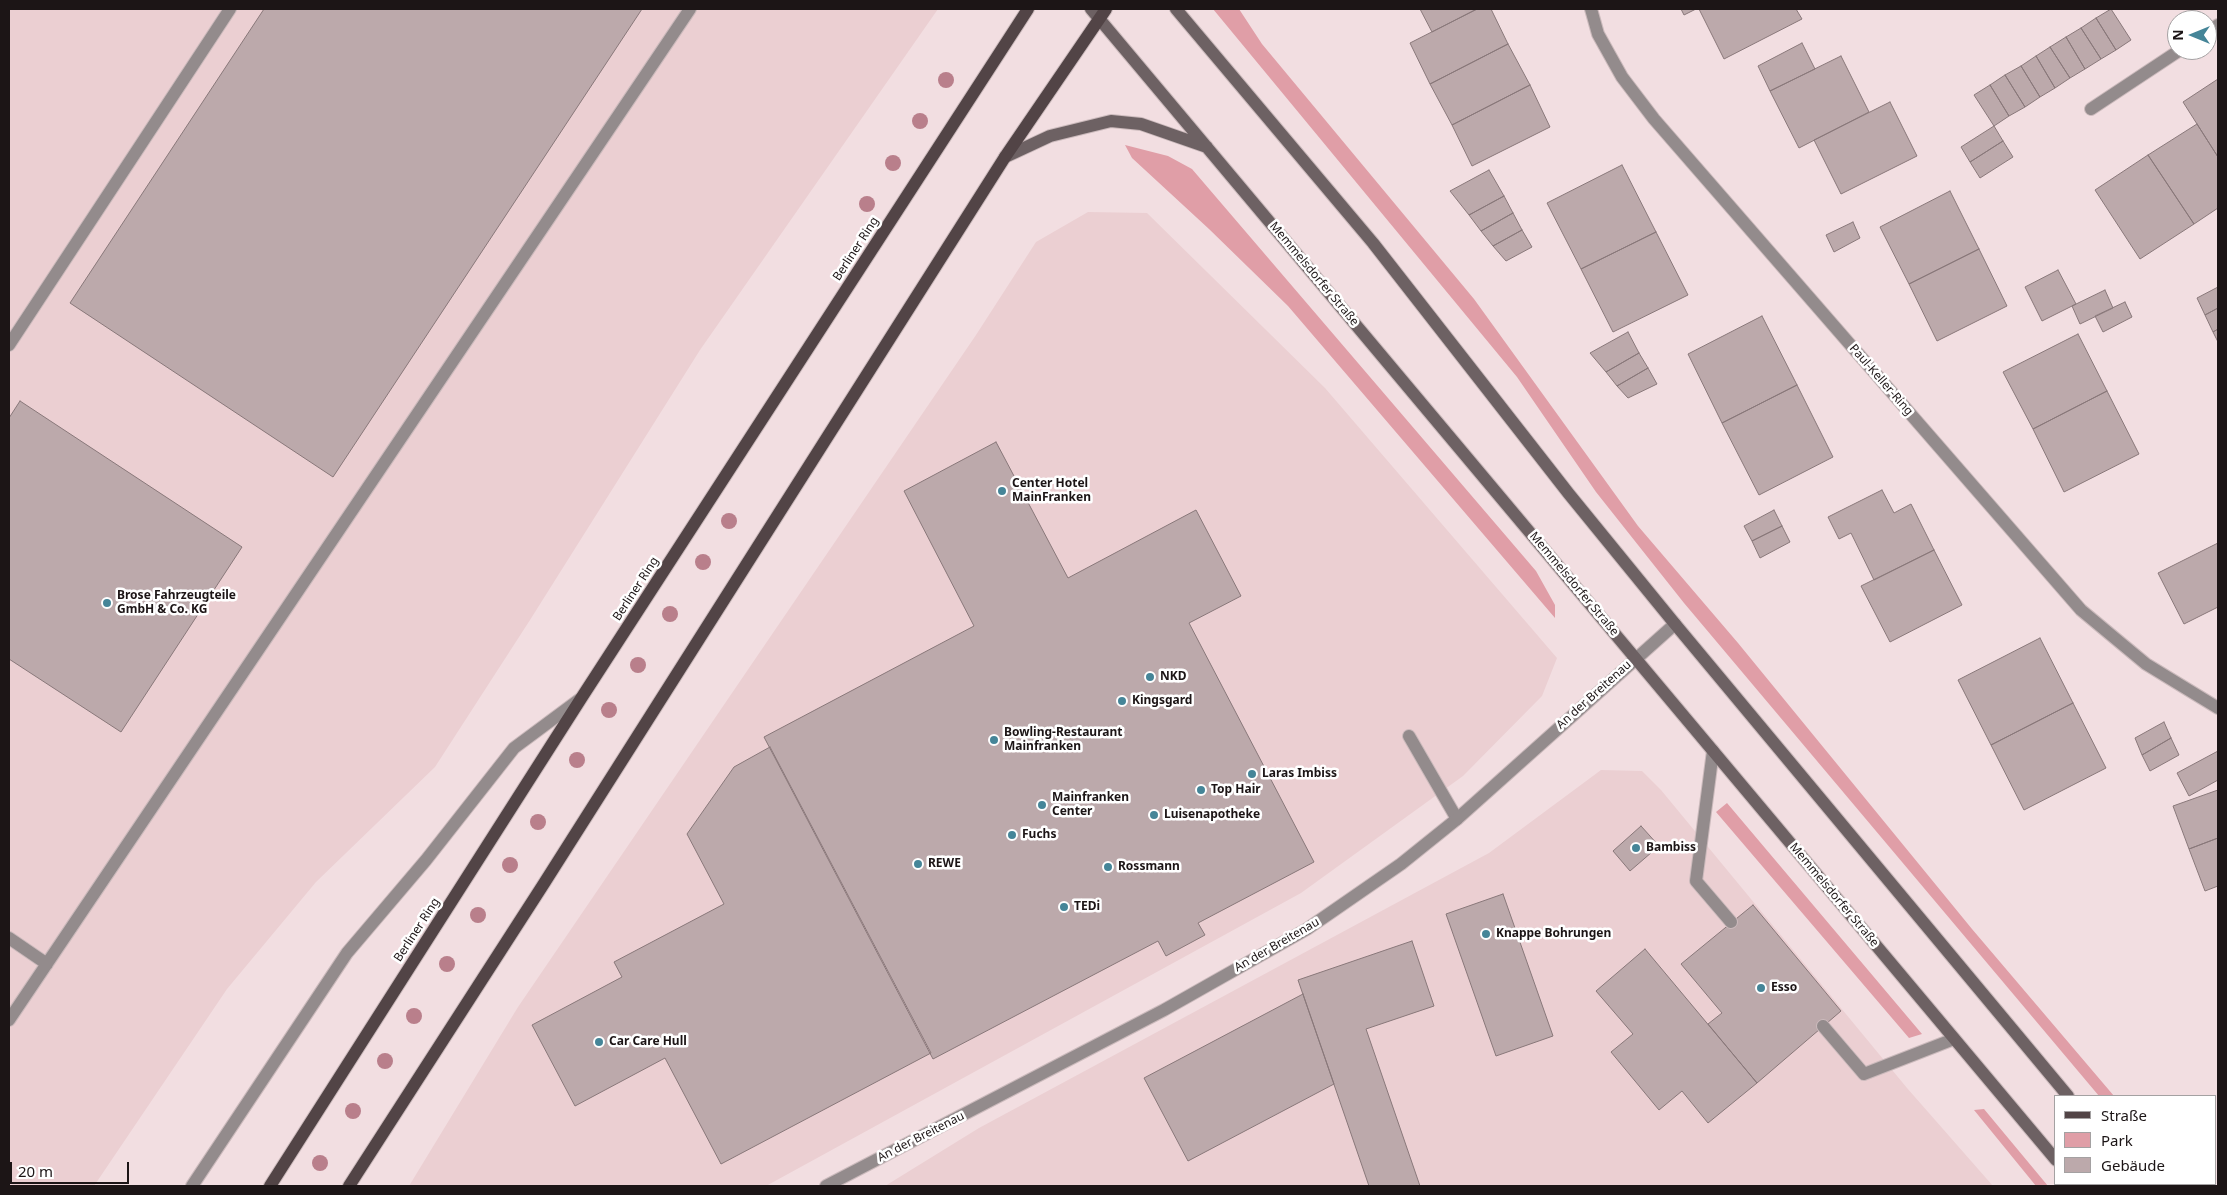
<!DOCTYPE html>
<meta charset="utf-8">
<style>
body{margin:0}
#map{position:relative;width:2227px;height:1195px;overflow:hidden;background:#f2dee1;font-family:"Noto Sans",sans-serif}
canvas{display:block}
.frame{position:absolute;inset:0;border:10px solid #1c1516;pointer-events:none}
.legend{position:absolute;left:2054px;top:1095px;width:162px;height:90px;box-sizing:border-box;background:#fff;border:1px solid #a4a1a2;margin:0;padding:6px 9px;list-style:none;font-size:15px;color:#1c1516}
.legend li{display:flex;align-items:center;gap:10px;height:25px}
.legend b{width:25px;border:1px solid #a4a1a2}
.north{position:absolute;left:2167px;top:10px;width:50px;height:50px;box-sizing:border-box;background:#fff;border:1px solid #a4a1a2;border-radius:50%;rotate:270deg;font-size:14px;font-weight:700;line-height:20px;text-align:center;color:#1c1516}
.north::after{content:'';display:block;margin:auto;width:18px;height:22px;background:#458598;clip-path:polygon(50% 0,100% 100%,50% 72%,0 100%)}
.scale{position:absolute;left:10px;top:1162px;width:119px;height:22px;box-sizing:border-box;border:2px solid #1c1516;border-top:0;padding-left:6px;font-size:15px;line-height:18px;white-space:nowrap;color:#1c1516;-webkit-text-stroke:4px #fff;paint-order:stroke}
</style>
<div id="map">
<canvas width="2227" height="1195"></canvas>
<div class="frame"></div>
<ul class="legend">
<li><b style="height:6px;background:#524446"></b>Straße</li>
<li><b style="height:14px;background:#e09ea7"></b>Park</li>
<li><b style="height:14px;background:#bca9ab"></b>Gebäude</li>
</ul>
<div class="north">N</div>
<div class="scale">20 m</div>
</div>
<script>
const context = document.querySelector('canvas').getContext('2d');
context.lineJoin = 'round';
function fillPath(path, color) {
  context.fillStyle = color;
  context.fill(path, 'evenodd');
}
function shape(rows) {
  const path = new Path2D();
  for (const r of rows) {
    path.moveTo(r[0], r[1]);
    for (let i = 2; i < r.length; i += 2) path.lineTo(r[i], r[i + 1]);
  }
  return path;
}
function trace(path, color, width, dash) {
  context.strokeStyle = color;
  context.lineWidth = width;
  context.lineCap = dash ? 'butt' : 'round';
  context.setLineDash(dash || []);
  context.stroke(path);
}
function drawText(font, color, halo, rows, align = 'center') {
  context.font = font + ' "Noto Sans",sans-serif';
  context.lineWidth = 5;
  context.setLineDash([]);
  context.textBaseline = 'middle';
  context.strokeStyle = halo;
  context.fillStyle = color;
  for (const [text, x, y, turn = 0] of rows) {
    context.save();
    context.translate(x, y);
    context.rotate((+turn || 0) * Math.PI / 180);
    context.textAlign = isNaN(turn) ? turn : align;
    if (halo) context.strokeText(text, 0, 0);
    context.fillText(text, 0, 0);
    context.restore();
  }
}
fillPath(shape([
 [9,9,938,9,700,350,530,620,435,767,316,882,227,989,94,1186,9,1186],
 [1088,212,1147,213,1325,388,1557,658,1542,696,1463,776,1301,893,766,1186,409,1186,518,1007,976,335,1036,242],
 [1601,770,1642,771,1661,790,1907,1088,1993,1186,885,1186,979,1128,1489,853]
]), '#ebcfd2');
fillPath(shape([
 [1213,9,1239,9,1262,44,1474,299,1638,526,1738,643,1972,929,2114,1096,2099,1096,1684,603,1596,492,1517,377],
 [1125,145,1168,156,1192,169,1536,571,1555,605,1555,618,1288,306,1209,229,1132,158],
 [1727,803,1922,1034,1909,1038,1716,812],
 [1984,1109,2048,1186,2049,1186,2036,1186,1974,1110],
 [2176,1184,2213,1184,2218,1186,2179,1186]
]), '#e09ea7');
const building = shape([
 [264,9,642,9,333,477,70,303,264,9],
 [1420,9,1477,9,1432,32,1420,9],
 [1477,9,1491,9,1508,44,1430,84,1410,43,1477,9],
 [1681,9,1696,9,1684,15,1681,9],
 [1699,9,1796,9,1802,19,1724,59,1699,9],
 [2111,9,2131,40,2116,50,2096,18,2111,9],
 [2096,18,2116,50,2101,59,2081,28,2096,18],
 [2081,28,2101,59,2085,69,2066,37,2081,28],
 [2066,37,2085,69,2070,78,2050,47,2066,37],
 [1802,43,1815,69,1770,91,1758,66,1802,43],
 [1508,44,1530,85,1452,125,1430,84,1508,44],
 [2050,47,2070,78,2055,88,2036,56,2050,47],
 [1841,56,1869,112,1799,148,1770,91,1841,56],
 [2036,56,2055,88,2040,97,2021,66,2036,56],
 [2021,66,2040,97,2025,107,2005,75,2021,66],
 [2005,75,2025,107,2009,116,1990,85,2005,75],
 [2218,79,2218,157,2183,102,2218,79],
 [1530,85,1550,127,1472,166,1452,125,1530,85],
 [1990,85,2009,116,1994,126,1974,95,1990,85],
 [1890,102,1917,156,1841,194,1814,140,1890,102],
 [2197,124,2218,157,2218,208,2194,224,2148,155,2197,124],
 [1994,126,2003,141,1970,162,1961,147,1994,126],
 [2003,141,2013,157,1980,178,1970,162,2003,141],
 [2148,155,2194,224,2140,259,2095,190,2148,155],
 [1622,165,1656,232,1581,269,1547,203,1622,165],
 [1489,170,1504,196,1469,215,1450,191,1489,170],
 [1950,191,1979,249,1909,284,1880,227,1950,191],
 [1504,196,1513,213,1481,231,1469,215,1504,196],
 [1513,213,1522,230,1493,246,1481,231,1513,213],
 [1853,222,1860,238,1834,252,1826,235,1853,222],
 [1522,230,1532,247,1506,261,1493,246,1522,230],
 [1656,232,1688,295,1613,332,1581,269,1656,232],
 [1979,249,2007,306,1937,341,1909,284,1979,249],
 [2058,270,2076,304,2042,321,2025,287,2058,270],
 [2218,287,2218,308,2205,315,2197,298,2218,287],
 [2105,290,2113,308,2080,324,2072,306,2105,290],
 [2125,302,2132,317,2103,332,2095,316,2125,302],
 [2218,308,2218,329,2213,332,2205,315,2218,308],
 [1762,316,1797,385,1722,423,1688,354,1762,316],
 [2218,329,2218,342,2213,332,2218,329],
 [1628,332,1639,353,1606,372,1590,353,1628,332],
 [2078,334,2107,391,2033,429,2003,372,2078,334],
 [1639,353,1648,368,1617,386,1606,372,1639,353],
 [1648,368,1657,384,1628,398,1617,386,1648,368],
 [1797,385,1833,457,1759,495,1722,423,1797,385],
 [2107,391,2139,454,2064,492,2033,429,2107,391],
 [20,401,242,547,121,732,9,659,9,418,20,401],
 [996,442,1068,578,1196,510,1241,596,1189,623,1314,862,1198,923,1205,935,1166,956,1158,941,933,1059,764,737,974,626,904,491,996,442],
 [1882,490,1894,513,1911,504,1934,550,1874,580,1851,533,1839,539,1828,517,1882,490],
 [1774,510,1782,526,1752,541,1744,526,1774,510],
 [1782,526,1790,542,1760,558,1752,541,1782,526],
 [2218,543,2218,607,2184,624,2158,573,2218,543],
 [1934,550,1962,605,1890,642,1861,586,1934,550],
 [2040,638,2073,703,1991,745,1958,680,2040,638],
 [2073,703,2106,768,2024,810,1991,745,2073,703],
 [2164,722,2171,738,2142,755,2135,738,2164,722],
 [2171,738,2179,755,2150,771,2142,755,2171,738],
 [770,747,931,1053,721,1164,665,1058,575,1106,532,1025,622,977,614,962,724,904,687,834,734,767,770,747],
 [2218,751,2218,780,2189,796,2177,773,2218,751],
 [2218,790,2218,838,2189,849,2173,806,2218,790],
 [1641,826,1659,846,1630,871,1613,851,1641,826],
 [2218,838,2218,886,2205,891,2189,849,2218,838],
 [1503,894,1553,1036,1496,1056,1446,914,1503,894],
 [1753,905,1841,1011,1757,1083,1708,1024,1722,1013,1681,964,1753,905],
 [1412,941,1434,1006,1366,1029,1420,1186,1369,1186,1298,980,1412,941],
 [1645,949,1757,1083,1708,1123,1682,1091,1659,1110,1611,1052,1633,1034,1596,991,1645,949],
 [1303,994,1334,1084,1188,1161,1144,1078,1303,994]
]);
fillPath(building, '#bca9ab');
trace(building, '#89787a', 1);
const lane = shape([
 [2207,33,2218,25],
 [2091,109,2180,50],
 [9,345,230,9],
 [1409,736,1457,819],
 [1713,751,1696,881,1731,922],
 [9,938,47,964],
 [9,1020,690,9],
 [1823,1026,1864,1074,1954,1039],
 [192,1186,347,953,426,860,514,748,580,699]
]);
const street = shape([
 [1591,9,1598,34,1622,77,1654,119,2081,610,2146,664,2218,708],
 [826,1186,1164,1010,1307,929,1401,864,1457,819,1675,624]
]);
const secondary = shape([
 [1091,9,2056,1160],
 [1176,9,1373,243,1569,494,1675,624,2068,1096],
 [1005,157,1050,136,1111,121,1141,124,1207,147],
 [2075,1184,2077,1186],
 [2141,1184,2143,1186]
]);
const primary = shape([
 [270,1186,582,697,1028,9],
 [349,1186,543,885,1005,157,1106,9]
]);
trace(lane, '#cbbabc', 14);
trace(street, '#cbbabc', 14);
trace(secondary, '#cbbabc', 14);
trace(primary, '#cbbabc', 14);
trace(lane, '#938b8c', 12);
trace(street, '#938b8c', 12);
trace(secondary, '#6d6163', 12);
trace(primary, '#524446', 12);
context.fillStyle = '#b97f8b';
for (const [x, y] of [
 [946,80],
 [920,121],
 [893,163],
 [867,204],
 [729,521],
 [703,562],
 [670,614],
 [638,665],
 [609,710],
 [577,760],
 [538,822],
 [510,865],
 [478,915],
 [447,964],
 [414,1016],
 [385,1061],
 [353,1111],
 [320,1163]
]) {
  context.beginPath();
  context.arc(x, y, 8, 0, 2 * Math.PI);
  context.fill();
}
for (const [x, y, r, color] of [
 [1002,491,5,"#458598"],
 [107,603,5,"#458598"],
 [1150,677,5,"#458598"],
 [1122,701,5,"#458598"],
 [994,740,5,"#458598"],
 [1252,774,5,"#458598"],
 [1201,790,5,"#458598"],
 [1042,805,5,"#458598"],
 [1154,815,5,"#458598"],
 [1012,835,5,"#458598"],
 [1636,848,5,"#458598"],
 [918,864,5,"#458598"],
 [1108,867,5,"#458598"],
 [1064,907,5,"#458598"],
 [1486,934,5,"#458598"],
 [1761,988,5,"#458598"],
 [599,1042,5,"#458598"]
]) {
  const dot = new Path2D();
  dot.arc(x, y, r, 0, 2 * Math.PI);
  context.fillStyle = color;
  context.fill(dot);
  trace(dot, '#fff', 2);
}
drawText('12px', '#1c1516', '#fff', [
 ["Berliner Ring",856,249,-57],
 ["Memmelsdorfer Straße",1314,274,50],
 ["Paul-Keller-Ring",1881,380,49],
 ["Memmelsdorfer Straße",1574,584,50],
 ["Berliner Ring",636,589,-57],
 ["An der Breitenau",1594,695,-42],
 ["Memmelsdorfer Straße",1834,895,50],
 ["Berliner Ring",417,930,-57],
 ["An der Breitenau",1277,945,-30],
 ["An der Breitenau",921,1137,-27]
]);
drawText('bold 12px', '#1c1516', '#fff', [
 ["Center Hotel",1012,484],
 ["MainFranken",1012,498],
 ["Brose Fahrzeugteile",117,596],
 ["GmbH & Co. KG",117,610],
 ["NKD",1160,677],
 ["Kingsgard",1132,701],
 ["Bowling-Restaurant",1004,733],
 ["Mainfranken",1004,747],
 ["Laras Imbiss",1262,774],
 ["Top Hair",1211,790],
 ["Mainfranken",1052,798],
 ["Center",1052,812],
 ["Luisenapotheke",1164,815],
 ["Fuchs",1022,835],
 ["Bambiss",1646,848],
 ["REWE",928,864],
 ["Rossmann",1118,867],
 ["TEDi",1074,907],
 ["Knappe Bohrungen",1496,934],
 ["Esso",1771,988],
 ["Car Care Hull",609,1042]
], 'left');
</script>
